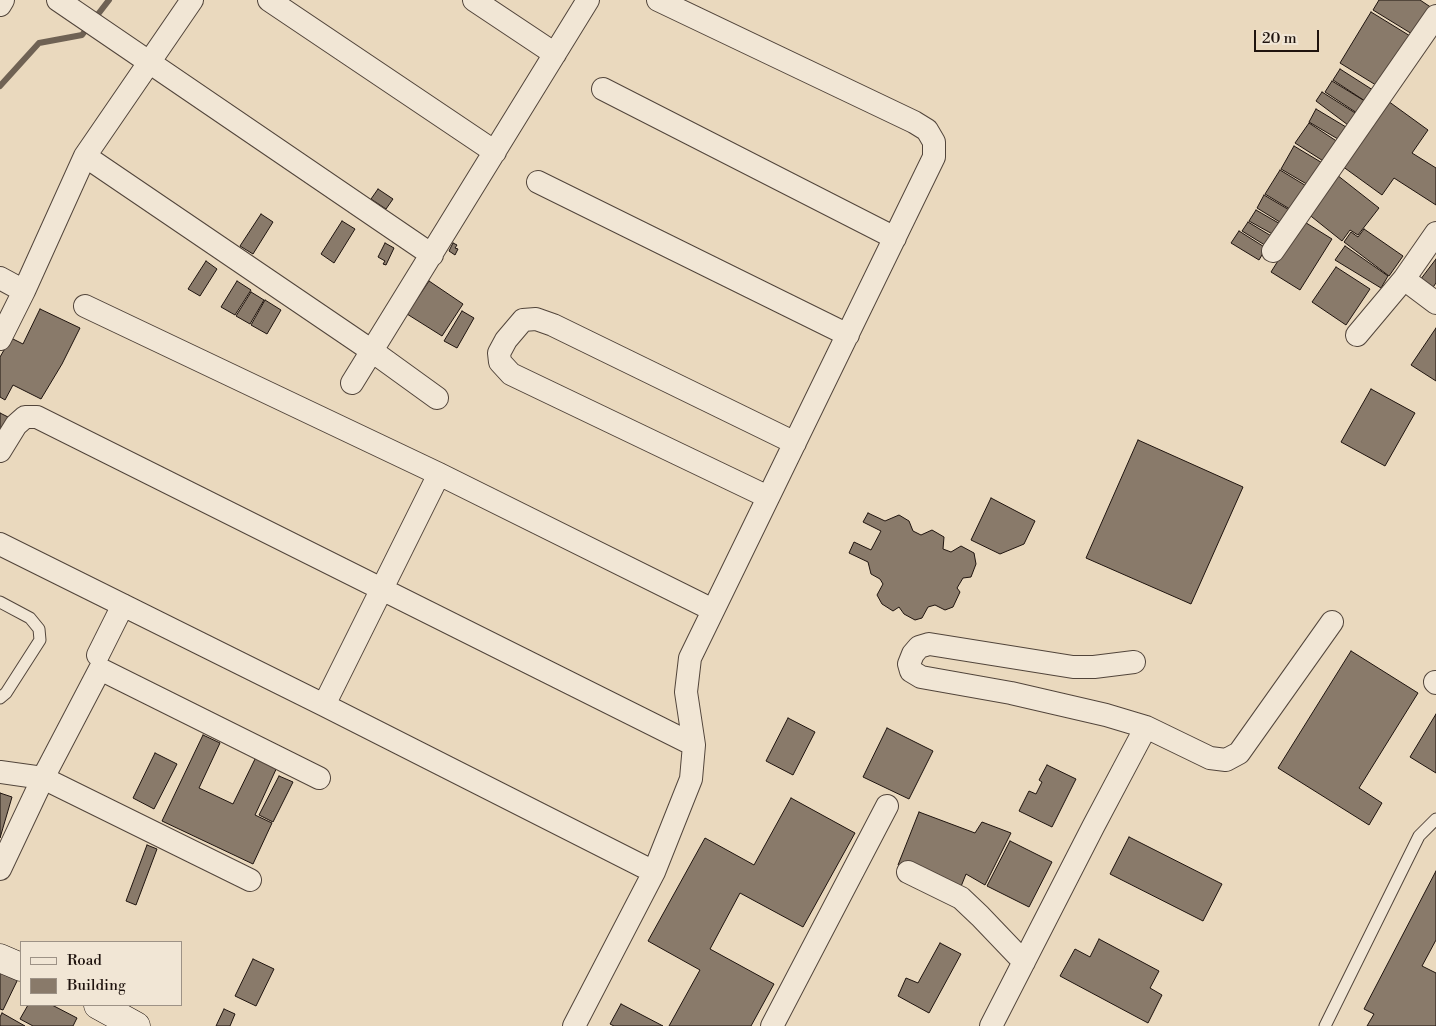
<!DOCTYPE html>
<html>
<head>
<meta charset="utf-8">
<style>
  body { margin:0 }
  #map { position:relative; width:1436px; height:1026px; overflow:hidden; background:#ead9be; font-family:"Libre Bodoni",serif }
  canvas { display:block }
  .legend { position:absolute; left:20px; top:941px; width:162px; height:65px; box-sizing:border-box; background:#f1e6d5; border:1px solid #9d9286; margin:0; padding:6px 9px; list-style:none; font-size:15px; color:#1f140f }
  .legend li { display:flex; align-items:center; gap:10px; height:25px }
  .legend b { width:25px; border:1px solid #9d9286 }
  .scale { position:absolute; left:1254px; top:30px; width:65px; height:22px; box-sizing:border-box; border:2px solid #1f140f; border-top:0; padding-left:6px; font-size:15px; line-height:18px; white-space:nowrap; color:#1f140f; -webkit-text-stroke:4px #f1e6d5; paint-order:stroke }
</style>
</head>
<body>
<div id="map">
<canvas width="1436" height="1026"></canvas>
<ul class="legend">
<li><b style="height:6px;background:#f1e6d5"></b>Road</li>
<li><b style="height:14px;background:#897a6a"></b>Building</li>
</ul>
<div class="scale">20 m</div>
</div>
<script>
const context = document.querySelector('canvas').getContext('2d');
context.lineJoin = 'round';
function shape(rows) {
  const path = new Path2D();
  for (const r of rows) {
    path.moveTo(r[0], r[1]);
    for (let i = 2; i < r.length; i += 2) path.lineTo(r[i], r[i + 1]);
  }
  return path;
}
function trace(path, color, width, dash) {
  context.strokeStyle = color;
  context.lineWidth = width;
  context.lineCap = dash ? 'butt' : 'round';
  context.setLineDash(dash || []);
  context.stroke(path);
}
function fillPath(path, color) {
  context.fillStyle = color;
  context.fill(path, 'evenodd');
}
trace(shape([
  [0,86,39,43,82,35,109,0]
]), '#6f6254', 6);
const building = shape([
  [1379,0,1420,0,1432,8,1417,37,1373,10,1379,0],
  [1371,12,1415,39,1384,90,1340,63,1371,12],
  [1340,69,1376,92,1368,103,1333,80,1340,69],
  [1332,81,1368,103,1360,115,1325,92,1332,81],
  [1322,92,1360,116,1352,128,1316,101,1322,92],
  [1388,101,1428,130,1412,153,1436,168,1436,205,1394,178,1382,195,1342,166,1388,101],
  [1316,109,1351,130,1343,142,1309,122,1316,109],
  [1309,123,1341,144,1328,164,1295,143,1309,123],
  [1294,146,1324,164,1310,186,1281,169,1294,146],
  [1280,170,1308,187,1293,211,1265,194,1280,170],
  [1337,175,1379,208,1358,235,1350,230,1342,241,1307,213,1337,175],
  [378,189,393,199,386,209,371,199,378,189],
  [1264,195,1291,211,1283,224,1257,208,1264,195],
  [1256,210,1282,225,1276,236,1249,221,1256,210],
  [261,214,273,222,253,254,240,246,261,214],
  [342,221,355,229,334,263,321,254,342,221],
  [1303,221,1332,239,1300,290,1271,272,1303,221],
  [1248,222,1273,237,1268,247,1242,231,1248,222],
  [1364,229,1403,256,1389,276,1344,242,1351,232,1358,237,1364,229],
  [1239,231,1266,248,1259,260,1231,243,1239,231],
  [385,243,394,248,386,265,383,264,385,261,378,257,385,243],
  [453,243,457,245,455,248,458,249,455,255,449,251,453,243],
  [1345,246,1388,276,1381,288,1335,260,1345,246],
  [1436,259,1436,283,1429,293,1417,284,1436,259],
  [206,261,217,269,200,296,188,289,206,261],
  [1336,267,1370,289,1346,325,1312,302,1336,267],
  [237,281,251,290,235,315,221,307,237,281],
  [429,281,463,304,442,336,407,314,429,281],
  [251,292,264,300,250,324,236,316,251,292],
  [265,300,281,310,267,334,251,325,265,300],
  [40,309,80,328,62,364,41,399,13,385,5,400,0,397,0,357,11,338,23,344,40,309],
  [462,311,474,318,457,348,444,341,462,311],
  [1436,328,1436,381,1411,365,1436,328],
  [1371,389,1415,413,1385,466,1341,442,1371,389],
  [0,413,10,418,0,434,0,413],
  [1138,440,1243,487,1191,604,1086,558,1138,440],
  [991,498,1035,521,1024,544,1000,554,971,540,991,498],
  [868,513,885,521,899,515,909,521,913,531,921,535,932,530,944,537,943,549,951,552,961,546,974,553,976,564,971,577,963,578,957,588,960,592,953,607,945,610,935,605,928,607,922,618,915,620,904,614,899,607,893,611,882,604,877,595,883,584,880,579,871,574,868,562,849,553,854,542,871,550,881,531,863,522,868,513],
  [1351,651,1418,693,1359,788,1382,803,1369,825,1278,768,1351,651],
  [1436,714,1436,773,1410,757,1436,714],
  [788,718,815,732,793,775,766,761,788,718],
  [887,728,933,751,909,799,863,777,887,728],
  [203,735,220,743,199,788,233,804,257,755,278,765,255,815,272,823,253,864,162,821,203,735],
  [155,753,177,764,154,809,133,798,155,753],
  [1047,765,1076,779,1052,827,1019,811,1029,791,1036,794,1042,782,1039,780,1047,765],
  [279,776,293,782,273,822,259,815,279,776],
  [0,793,12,797,0,838,0,793],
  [791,798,855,833,803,927,740,893,710,949,774,984,751,1026,669,1026,700,970,648,941,705,838,754,865,791,798],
  [919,812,975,833,982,822,1011,833,985,885,966,874,960,889,898,865,919,812],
  [1129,837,1222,884,1203,921,1110,874,1129,837],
  [1010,841,1052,862,1029,907,987,886,1010,841],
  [147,845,157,849,136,905,126,901,147,845],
  [1436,871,1436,940,1422,966,1436,973,1436,1026,1367,1026,1374,1014,1364,1009,1436,871],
  [1099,939,1159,971,1150,988,1162,995,1148,1023,1060,976,1075,949,1090,957,1099,939],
  [940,943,961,954,929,1013,898,996,906,978,918,983,940,943],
  [253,959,274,969,256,1006,235,996,253,959],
  [0,970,18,979,3,1010,0,1009,0,970],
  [621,1004,663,1026,614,1026,610,1024,621,1004],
  [28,1005,52,1005,77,1018,73,1026,33,1026,20,1019,28,1005],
  [224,1009,235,1014,230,1026,216,1026,224,1009],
  [2,1013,25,1026,0,1026,0,1017,2,1013]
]);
fillPath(building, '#897a6a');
trace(building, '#1f140f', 1);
const lane = shape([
  [0,602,30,618,39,629,40,640,6,693,0,698],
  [1325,1026,1419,836,1436,819]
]);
const street = shape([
  [58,0,432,255],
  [269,0,495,152],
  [474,0,555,54],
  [0,5,3,0],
  [603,89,895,238],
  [85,156,372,351,437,398],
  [538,182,848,335],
  [1273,251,1436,16],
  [0,278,24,291,0,339],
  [1404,279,1436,303],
  [24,291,85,156,192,0],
  [85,306,439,474,713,610],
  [1357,335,1404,279,1436,233],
  [352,383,588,0],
  [0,451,16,425,25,417,37,417,694,745],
  [768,497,511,374,500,362,499,353,506,340,523,320,536,319,553,325,795,443],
  [0,544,324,705,654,872],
  [98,655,123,605],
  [1134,662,1094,667,1073,667,929,644,919,647,913,654,909,664,911,671,921,677,1011,693,1106,715,1146,727,1210,758,1226,760,1239,753,1332,622],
  [1435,682,1436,683],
  [324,705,439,474],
  [0,772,43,778,100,669,319,778],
  [0,869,43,778,250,880],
  [908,872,961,898,980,916,1024,962],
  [574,1026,654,872,691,779,694,745,686,692,690,658,934,157,934,142,927,130,914,122,658,0],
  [772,1026,887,806],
  [991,1026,1093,827,1146,727]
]);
const secondary = shape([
  [0,958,21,967],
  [98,1005,136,1026]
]);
trace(lane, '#52453b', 13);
trace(street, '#52453b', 24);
trace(secondary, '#1f140f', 29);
trace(lane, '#f1e6d5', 11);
trace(street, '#f1e6d5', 22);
trace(secondary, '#f1e6d5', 28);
</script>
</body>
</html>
